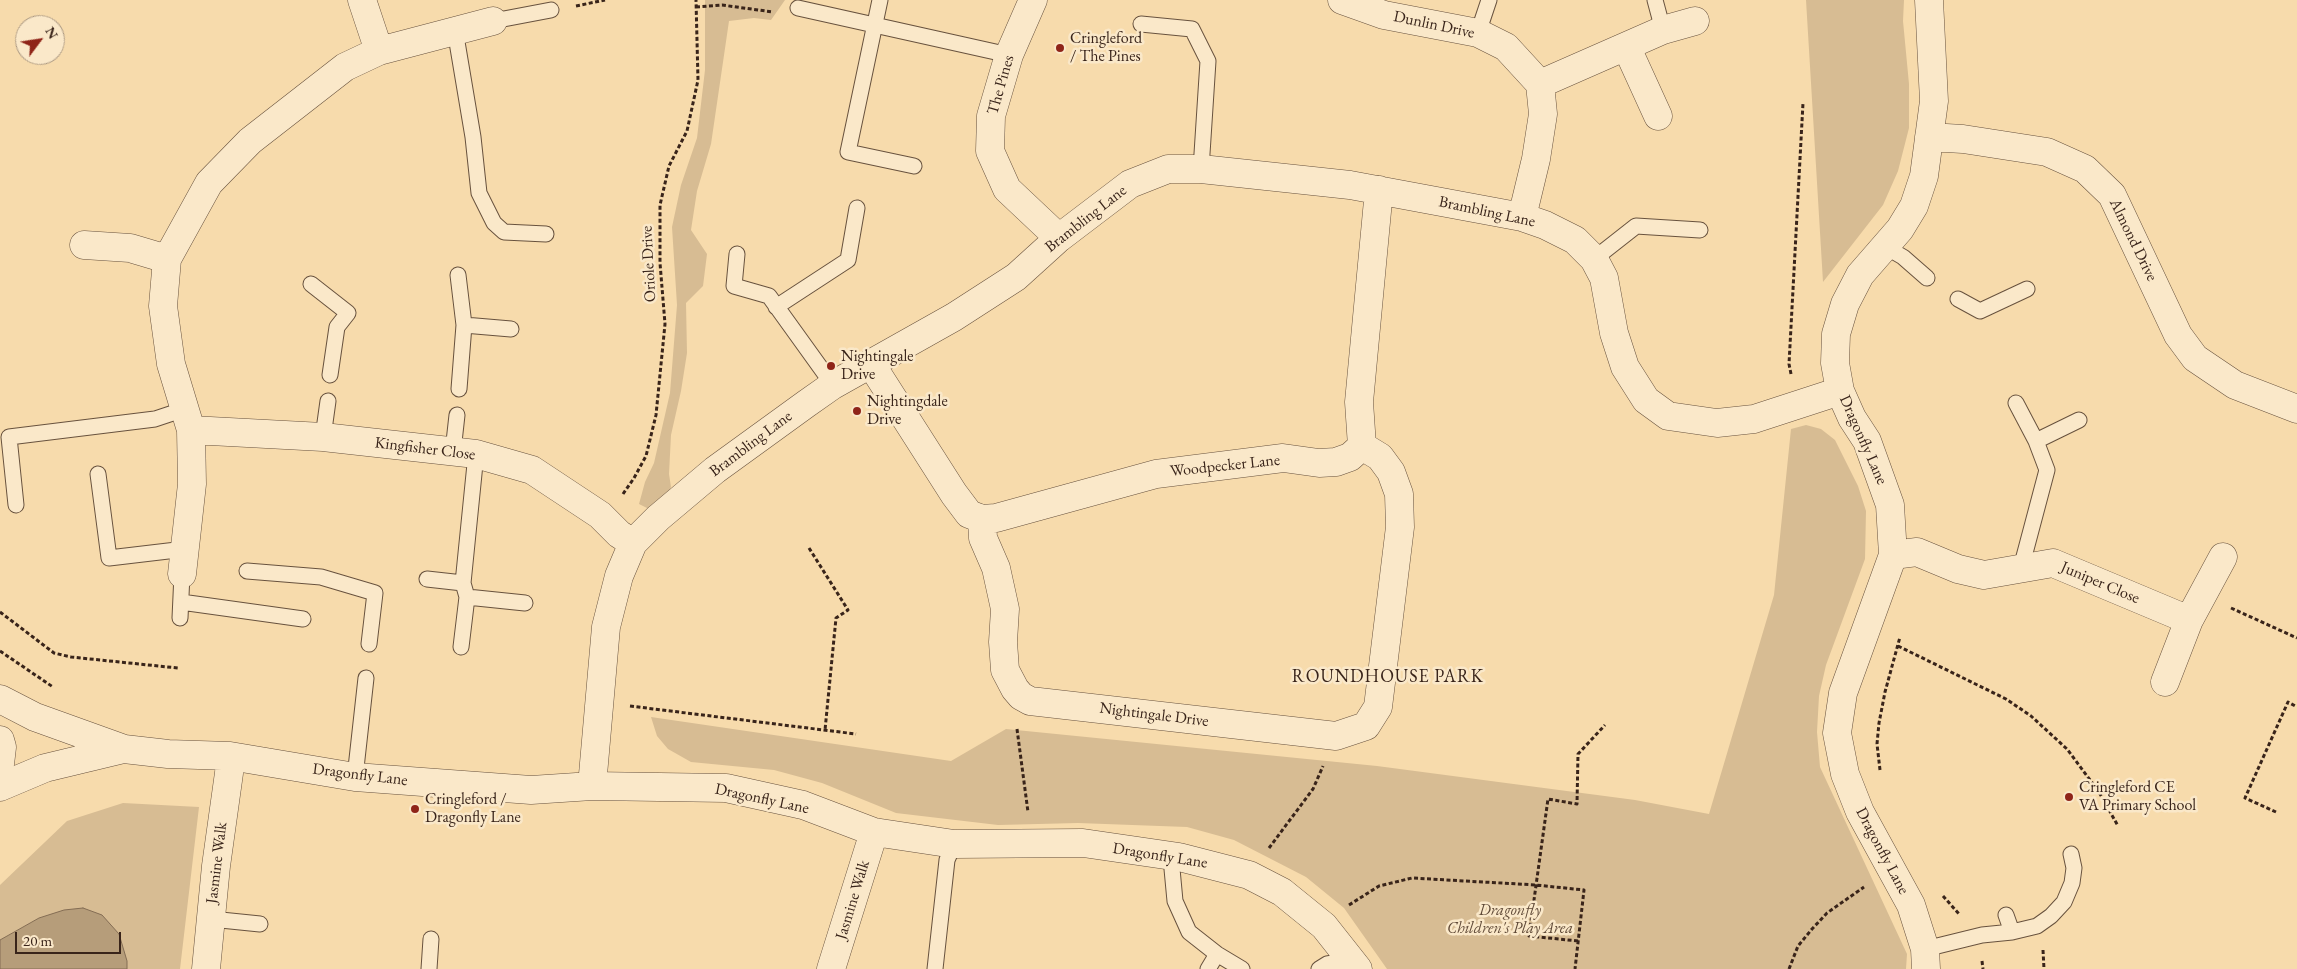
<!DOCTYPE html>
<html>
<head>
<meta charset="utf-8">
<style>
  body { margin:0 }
  #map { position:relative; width:2297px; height:969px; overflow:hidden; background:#f7dbac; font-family:"EB Garamond",serif }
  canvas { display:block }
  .north { position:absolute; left:15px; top:15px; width:50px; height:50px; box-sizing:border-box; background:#fae8c9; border:1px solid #ad9a83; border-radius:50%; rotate:59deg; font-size:14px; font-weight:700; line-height:20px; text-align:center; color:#39241a }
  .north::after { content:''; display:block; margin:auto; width:18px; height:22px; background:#8f2418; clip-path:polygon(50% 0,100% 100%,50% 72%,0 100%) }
  .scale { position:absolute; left:15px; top:932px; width:106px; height:22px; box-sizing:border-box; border:2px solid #39241a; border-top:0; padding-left:6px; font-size:15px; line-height:18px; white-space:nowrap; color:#39241a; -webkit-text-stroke:4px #fae8c9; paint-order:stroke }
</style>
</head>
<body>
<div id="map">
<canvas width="2297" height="969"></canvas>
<div class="north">N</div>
<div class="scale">20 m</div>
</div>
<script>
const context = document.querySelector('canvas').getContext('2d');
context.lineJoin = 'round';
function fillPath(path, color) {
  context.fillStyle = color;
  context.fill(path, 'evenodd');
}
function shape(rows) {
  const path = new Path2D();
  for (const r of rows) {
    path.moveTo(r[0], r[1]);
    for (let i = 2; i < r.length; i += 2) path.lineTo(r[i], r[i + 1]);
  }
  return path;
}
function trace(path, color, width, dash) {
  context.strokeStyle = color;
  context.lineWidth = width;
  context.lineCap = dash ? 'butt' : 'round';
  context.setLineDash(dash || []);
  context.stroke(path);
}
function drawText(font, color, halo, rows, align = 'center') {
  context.font = font + ' "EB Garamond",serif';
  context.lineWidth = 5;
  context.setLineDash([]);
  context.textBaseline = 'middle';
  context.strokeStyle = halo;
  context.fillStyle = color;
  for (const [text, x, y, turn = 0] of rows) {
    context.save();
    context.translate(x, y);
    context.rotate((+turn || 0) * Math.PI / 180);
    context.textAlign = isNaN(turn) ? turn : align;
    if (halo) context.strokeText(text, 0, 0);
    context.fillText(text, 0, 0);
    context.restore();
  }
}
fillPath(shape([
  [705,0,785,0,771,20,754,18,729,21,711,144,697,191,691,230,707,254,703,286,686,303,687,353,681,391,671,435,669,474,671,487,664,502,649,509,639,504,645,482,654,463,670,393,677,305,672,227,681,185,697,138,705,70],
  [1806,0,1904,0,1903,21,1909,84,1909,128,1898,171,1883,205,1823,282],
  [1806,425,1821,429,1835,440,1858,486,1866,511,1865,559,1826,665,1819,696,1817,732,1820,767,1907,954,1906,969,1387,969,1344,908,1306,877,1234,840,1187,827,1078,823,998,825,896,813,822,783,774,770,691,762,668,749,657,736,651,717,951,761,1006,729,1377,766,1635,800,1709,814,1774,595,1791,429],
  [123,803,199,807,180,969,127,969,127,961,39,918,0,940,0,885,67,821]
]), '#d7bc93');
const water = shape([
  [83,908,102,915,119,934,127,961,127,969,0,969,0,940,39,918,64,910,83,908]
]);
fillPath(water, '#b69d7a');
trace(water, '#846d54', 1);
const service = shape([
  [880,0,848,152,914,166],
  [1655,0,1663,30],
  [798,8,1009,55],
  [493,21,551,10],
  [1141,24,1192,29,1208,61,1201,169],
  [455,30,473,137,479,193,494,223,504,232,546,234],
  [1478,33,1489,0],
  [1884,246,1903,257,1927,278],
  [737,254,734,286,769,296,833,385],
  [1594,259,1636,226,1700,230],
  [458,275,464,325],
  [311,284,348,313,337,327,330,375],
  [1958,299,1980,311,2027,289],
  [776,307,848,260,857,208],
  [459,389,464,325,511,329],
  [2016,403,2036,441,2047,470,2021,568],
  [323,437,328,401],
  [2036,441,2079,420],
  [453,451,457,415],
  [98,474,109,558,185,549],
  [16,505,9,437,155,419,185,409],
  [247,571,321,577,375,593,369,644],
  [427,579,463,583,476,454],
  [463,583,467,597,525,603],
  [181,602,303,619],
  [180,618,182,574],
  [461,647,467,597],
  [355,777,366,678],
  [1179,857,1172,869,1175,901,1189,932,1217,954,1242,969],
  [2006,915,2012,932,2037,926,2051,916,2064,902,2072,883,2074,868,2071,854],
  [211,919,260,924],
  [1925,949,1982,935,2012,932],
  [429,969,431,939],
  [935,969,947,860,954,844],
  [1208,969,1217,954],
  [1319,969,1327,964,1352,960]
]);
const minor = shape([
  [362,0,379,51],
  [1033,0,1009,55,991,116,990,151,1007,189,1059,238],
  [1342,0,1384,15,1478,33,1506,47,1540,84,1543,114,1536,159,1522,217],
  [1627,48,1658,116],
  [1540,84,1663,30,1695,21],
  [1929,137,1963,139,2047,152,2085,169,2112,195,2178,335,2195,358,2235,385,2297,409],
  [84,245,130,248,167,259],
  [871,364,954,494,969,514,982,519,983,538,996,568,1005,609,1003,642,1005,670,1015,689,1021,696,1030,701,1336,736,1366,726,1378,707,1400,527,1399,494,1391,472,1380,457,1362,446],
  [191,430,323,437,476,454,532,470,600,515,619,534,633,543],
  [982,519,996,518,1156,474,1283,458,1319,463,1336,462,1350,457,1362,446,1359,402,1379,190],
  [1893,555,1917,552,1958,569,1984,575,2053,563,2189,620,2223,557],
  [182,574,192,484,191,430,171,364,163,306,167,259,209,183,250,141,345,67,379,51,493,21],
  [2165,682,2189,620],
  [0,699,35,717,124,749,168,754,230,756,355,777,531,790,592,786,726,788,803,805,874,832,954,844,1083,843,1179,857,1249,875,1282,892,1324,926,1358,969],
  [592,786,606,627,619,576,633,543,658,518,715,470,806,404,833,385,954,317,1016,277,1059,238,1130,184,1168,169,1201,169,1350,185,1522,217,1545,225,1575,240,1594,259,1604,278,1614,333,1625,367,1646,400,1668,416,1717,423,1754,419,1840,391],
  [0,787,45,768,124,749],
  [206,969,216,866,229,773,230,756],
  [831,969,874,832],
  [1926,969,1925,949,1911,905,1860,812,1845,774,1837,733,1843,693,1893,555,1890,505,1867,441,1852,418,1840,391,1835,363,1836,334,1845,304,1860,275,1900,229,1914,206,1924,176,1934,101,1929,0]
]);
const tertiary = shape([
  [0,740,2,747,0,764]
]);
trace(service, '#68523e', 17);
trace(minor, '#68523e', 29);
trace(tertiary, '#68523e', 29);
trace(shape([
  [576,6,605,0],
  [696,7,722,5,773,12],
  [1791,374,1789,364,1803,103],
  [623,494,634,478,646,456,656,415,665,324,660,263,660,205,669,166,687,131,698,80,696,0],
  [809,548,848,610,836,618,825,730],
  [2231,608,2297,638],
  [0,612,54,653,71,657,178,668],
  [1898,646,2006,699,2031,716,2067,749,2099,792,2118,826],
  [0,651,53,687],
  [630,706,856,734],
  [1017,729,1028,812],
  [1880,770,1877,744,1879,723,1885,692,1900,637],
  [2276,812,2245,798,2288,702,2297,707],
  [1269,848,1313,789,1323,766],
  [1943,896,1959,914],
  [1349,905,1379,886,1412,878,1536,885,1584,890,1575,969],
  [1578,941,1529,936,1548,799,1577,804,1578,754,1605,725],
  [2043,950,2044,969],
  [1982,961,1983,969],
  [1789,969,1798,946,1812,929,1827,913,1864,887]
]), '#39241a', 3, [4, 2.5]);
trace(service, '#fae8c9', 15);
trace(minor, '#fae8c9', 28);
trace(tertiary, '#fae8c9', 28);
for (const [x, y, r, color] of [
  [1060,48,5,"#8f2418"],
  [831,366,5,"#8f2418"],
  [857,411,5,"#8f2418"],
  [2069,797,5,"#8f2418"],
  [415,809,5,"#8f2418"]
]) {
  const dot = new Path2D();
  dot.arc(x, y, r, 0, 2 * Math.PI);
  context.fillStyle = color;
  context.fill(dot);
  trace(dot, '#fae8c9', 2);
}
drawText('16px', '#39241a', '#fae8c9', [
  ["Dunlin Drive",1434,25,12],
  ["The Pines",1001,85,-74],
  ["Brambling Lane",1487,212,12],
  ["Brambling Lane",1086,219,-38],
  ["Almond Drive",2133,240,64],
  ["Oriole Drive",649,264,-93],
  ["Dragonfly Lane",1863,440,66],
  ["Brambling Lane",751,444,-37],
  ["Kingfisher Close",425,449,7],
  ["Woodpecker Lane",1225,466,-6],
  ["Juniper Close",2100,583,23],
  ["Nightingale Drive",1154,715,7],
  ["Dragonfly Lane",360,775,7],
  ["Dragonfly Lane",762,799,12],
  ["Dragonfly Lane",1882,851,62],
  ["Dragonfly Lane",1160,856,9],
  ["Jasmine Walk",217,863,-83],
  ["Jasmine Walk",853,900,-73]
]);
drawText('16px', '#39241a', '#fae8c9', [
  ["Cringleford",1070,39],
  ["/ The Pines",1070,57],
  ["Nightingale",841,357],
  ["Drive",841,375],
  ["Nightingdale",867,402],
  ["Drive",867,420],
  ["Cringleford CE",2079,788],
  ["VA Primary School",2079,806],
  ["Cringleford /",425,800],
  ["Dragonfly Lane",425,818]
], 'left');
drawText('italic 16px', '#604a38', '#fae8c9', [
  ["Dragonfly",1510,911],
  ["Children's Play Area",1510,929]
]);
context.letterSpacing = '1px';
drawText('18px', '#39241a', '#fae8c9', [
  ["ROUNDHOUSE PARK",1388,677]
]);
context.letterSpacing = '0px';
</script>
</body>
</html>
